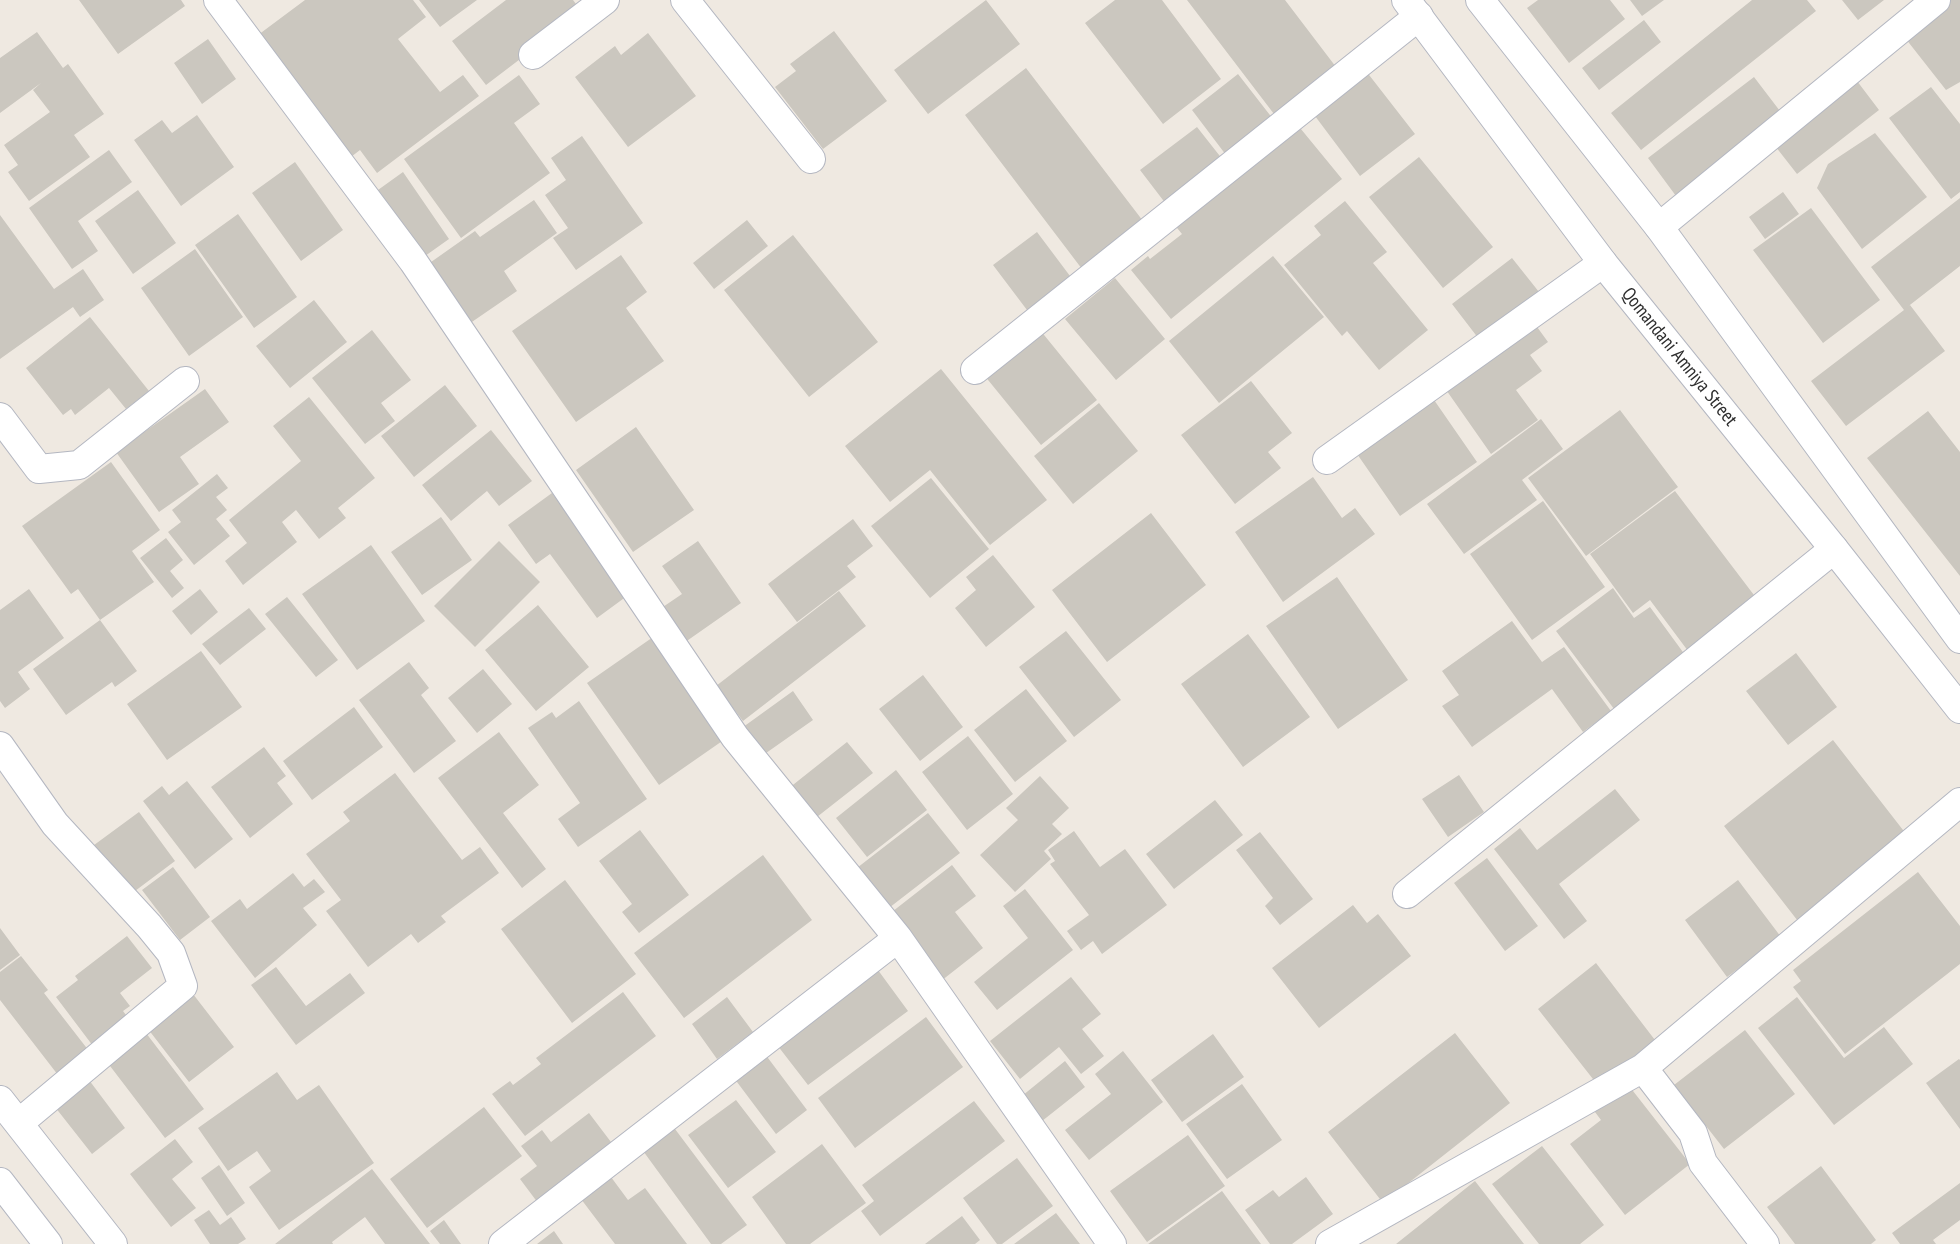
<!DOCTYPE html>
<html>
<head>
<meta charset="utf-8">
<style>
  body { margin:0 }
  canvas { display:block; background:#efe9e1 }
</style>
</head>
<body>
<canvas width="1960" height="1244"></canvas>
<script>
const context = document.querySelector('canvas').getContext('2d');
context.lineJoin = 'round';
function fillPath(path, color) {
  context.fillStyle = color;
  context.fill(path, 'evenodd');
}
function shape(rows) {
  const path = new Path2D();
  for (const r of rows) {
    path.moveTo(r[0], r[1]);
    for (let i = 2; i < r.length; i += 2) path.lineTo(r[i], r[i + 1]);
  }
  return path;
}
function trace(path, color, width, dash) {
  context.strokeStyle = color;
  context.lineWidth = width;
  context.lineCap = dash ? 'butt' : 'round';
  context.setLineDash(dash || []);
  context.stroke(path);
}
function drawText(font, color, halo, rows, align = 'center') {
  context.font = font + ' "PT Sans Narrow",sans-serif';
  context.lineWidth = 4.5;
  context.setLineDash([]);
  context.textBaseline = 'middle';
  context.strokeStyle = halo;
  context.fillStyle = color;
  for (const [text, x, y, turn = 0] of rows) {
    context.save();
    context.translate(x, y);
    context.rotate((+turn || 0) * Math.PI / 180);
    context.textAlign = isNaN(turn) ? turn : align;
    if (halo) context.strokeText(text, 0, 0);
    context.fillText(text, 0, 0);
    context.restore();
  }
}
fillPath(shape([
  [79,0,181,0,185,6,118,54],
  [305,0,413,0,426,17,398,39,440,92,463,75,479,96,377,173,360,150,347,160,254,38],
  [419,0,477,0,440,27],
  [506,0,573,0,582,12,486,85,452,41],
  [986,0,1020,44,928,114,894,70],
  [1115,0,1162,0,1221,79,1163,124,1085,23],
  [1187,0,1285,0,1336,67,1274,114],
  [1538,0,1610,0,1625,19,1569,63,1527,8],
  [1630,0,1664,0,1642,16],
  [1752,0,1807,0,1816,11,1641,150,1611,113],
  [1842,0,1884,0,1858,20],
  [1947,0,1960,0,1960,82,1946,90,1902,34],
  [1644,20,1661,42,1599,90,1582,68],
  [834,31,887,101,823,149,775,87,796,71,790,64],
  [37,32,63,68,68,64,104,114,74,135,90,157,29,201,8,172,18,165,4,145,50,112,33,90,41,83,0,113,0,58],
  [648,33,696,96,628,147,575,77,615,46,621,55],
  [208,39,236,79,202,104,174,63],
  [1026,68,1143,221,1082,269,965,115],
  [1366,71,1415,134,1360,176,1312,112],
  [1238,74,1273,119,1226,155,1192,110],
  [519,75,540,104,514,123,550,173,461,238,404,159],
  [1754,77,1783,115,1676,196,1648,158],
  [1854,77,1879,110,1797,174,1772,142],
  [1931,87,1960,124,1960,192,1951,199,1889,118],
  [197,115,234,167,181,206,134,140,162,120,172,133],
  [1296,123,1342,179,1171,319,1131,270,1148,256,1150,259,1182,234,1173,223],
  [1197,127,1223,160,1166,204,1140,170],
  [1875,133,1927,197,1862,249,1817,188,1828,164],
  [582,136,643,223,576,270,553,238,568,228,545,195,566,180,551,158],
  [109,150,132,182,78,221,98,251,72,269,29,208],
  [1419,157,1493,247,1443,288,1369,197],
  [295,162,343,230,301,261,252,193],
  [403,172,449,239,418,261,371,195],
  [138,190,176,243,133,274,95,221],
  [1783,192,1799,214,1765,239,1749,217],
  [1960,198,1960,266,1906,308,1910,305,1945,351,1846,426,1811,381,1904,310,1871,267],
  [534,200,557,233,504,271,517,291,466,326,424,267,475,231,480,237],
  [1345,201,1387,252,1373,263,1428,330,1379,370,1347,331,1342,336,1284,265,1321,235,1314,226],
  [1811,208,1880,300,1823,343,1753,250],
  [238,214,297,297,254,328,195,245],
  [0,215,54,289,83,269,104,300,80,317,73,307,0,359],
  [747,220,768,246,714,289,693,263],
  [1037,232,1070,276,1027,310,993,265],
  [793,235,878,342,809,397,724,290],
  [195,249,243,317,189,356,141,288],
  [621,255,647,292,626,308,664,361,576,422,512,331],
  [1273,256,1324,317,1219,403,1169,341],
  [1512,258,1543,297,1482,343,1452,304],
  [1115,278,1165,339,1116,380,1065,319],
  [314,300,347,342,290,388,256,346],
  [90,317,149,391,126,409,109,388,75,415,71,409,63,415,26,368],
  [1532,320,1548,342,1530,355,1542,371,1516,390,1538,420,1491,454,1442,384],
  [372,330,411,380,381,403,395,421,365,444,312,378],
  [1040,330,1097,400,1041,445,984,375],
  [941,369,1047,500,990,545,930,470,890,502,845,446],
  [1251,381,1292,433,1268,452,1281,468,1235,504,1181,435],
  [445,385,477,426,414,477,381,436],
  [205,389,229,422,180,457,199,484,159,512,116,452],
  [309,397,375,478,338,508,346,518,319,539,296,510,282,522,297,542,243,585,225,561,247,543,229,520,301,461,273,426],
  [1432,397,1477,462,1400,516,1355,451],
  [1099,403,1138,451,1073,504,1034,456],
  [1620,410,1678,487,1586,556,1528,478],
  [1928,411,1960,452,1960,576,1867,458],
  [1541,419,1563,449,1522,480,1537,500,1464,554,1427,504],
  [636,427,694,510,633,552,576,470],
  [491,430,532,481,499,506,487,491,451,521,422,485],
  [111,462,160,530,132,551,154,582,100,620,78,589,71,594,22,526],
  [217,474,228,488,216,497,227,510,216,519,230,536,194,565,168,532,181,522,172,510],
  [1313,477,1342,518,1355,508,1375,534,1283,602,1235,532],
  [931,478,989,549,930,598,871,526],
  [1675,491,1760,603,1691,655,1650,600,1633,613,1590,554],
  [552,493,627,596,597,618,550,554,536,564,508,525],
  [1543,501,1605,587,1532,640,1470,554],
  [1151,513,1206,585,1107,662,1052,590],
  [441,517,472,560,422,595,391,552],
  [853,519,873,546,847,566,856,577,797,622,768,584],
  [166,538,183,560,170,571,184,588,172,598,140,558],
  [499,541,540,582,475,647,434,606],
  [698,541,741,603,681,645,657,611,682,594,662,566],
  [371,545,425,621,357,670,302,594],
  [993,555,1035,607,986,647,955,608,976,590,966,577],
  [1337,577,1408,680,1338,729,1266,626],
  [1613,588,1634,618,1650,607,1688,659,1617,713,1556,631],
  [29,589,64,638,18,672,30,689,5,708,0,701,0,610],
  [200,589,218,612,191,635,172,611],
  [839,591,866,626,743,721,716,686],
  [287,597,338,660,316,677,265,614],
  [538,605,589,667,536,711,485,650],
  [249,608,266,629,220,665,202,644],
  [100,620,137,671,115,687,112,682,66,715,33,669],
  [1512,621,1542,662,1564,647,1611,711,1583,732,1552,689,1472,747,1442,706,1459,695,1442,671],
  [1066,631,1121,700,1074,737,1019,667],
  [1248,634,1310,717,1243,767,1181,684],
  [656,635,728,737,659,785,587,683],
  [201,651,242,707,167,760,127,704],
  [1796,653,1837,707,1788,745,1746,691],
  [409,662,429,688,421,695,456,741,414,773,359,700],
  [483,669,512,704,477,733,448,698],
  [923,675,963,727,920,761,879,709],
  [1026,689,1067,741,1015,782,974,730],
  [793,691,813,720,759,758,739,730],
  [579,701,647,799,578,847,558,819,580,803,528,728,552,712,556,718],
  [354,707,383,747,312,800,283,761],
  [499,732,539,785,503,813,546,869,522,888,438,778],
  [968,736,1013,794,967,830,922,772],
  [1833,740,1910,839,1801,925,1724,826],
  [847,742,873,773,808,824,784,792],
  [264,747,286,776,277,783,293,804,250,838,211,787],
  [896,770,927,810,867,857,836,818],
  [395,773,462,860,480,847,499,873,441,916,446,922,418,943,411,934,368,967,326,911,341,900,306,854,350,821,343,812],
  [1459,775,1484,812,1448,837,1422,799],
  [1040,776,1069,808,1052,824,1062,834,1044,851,1051,859,1015,892,980,855,1018,820,1006,808],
  [187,781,233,839,195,869,143,801,162,786,169,795],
  [1615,789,1640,820,1559,884,1587,921,1564,939,1494,849,1520,828,1537,850],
  [1215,800,1243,835,1174,889,1146,854],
  [139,812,175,861,127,897,90,848],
  [928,813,960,853,885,911,853,871],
  [640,830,689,895,639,933,622,912,632,904,599,861],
  [1074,831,1100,867,1125,849,1167,905,1102,954,1093,941,1081,950,1067,931,1089,915,1050,864,1055,861,1048,850],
  [1260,832,1313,899,1280,925,1265,906,1273,898,1236,850],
  [763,855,812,920,684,1018,634,953],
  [1487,858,1538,926,1505,951,1454,883],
  [952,865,976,896,955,912,983,948,941,981,888,915],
  [173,867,210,917,180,940,142,890],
  [1918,872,1960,926,1960,964,1845,1054,1793,987,1801,981,1793,970],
  [293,873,304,887,314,879,325,892,303,908,317,925,255,978,211,921,240,899,247,909],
  [565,880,636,974,572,1023,501,929],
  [1738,880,1781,937,1727,977,1685,920],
  [1025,889,1073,950,997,1010,974,982,1028,938,1003,906],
  [1353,905,1367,923,1378,914,1411,956,1319,1028,1272,968],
  [0,928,20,955,0,970],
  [127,936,152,968,120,993,130,1006,123,1011,129,1019,93,1046,56,997,78,980,75,976],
  [21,956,48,990,44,993,89,1051,58,1075,0,1000,0,972],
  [1596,963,1658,1044,1600,1088,1538,1009],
  [875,966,908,1011,808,1085,774,1041],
  [276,967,306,1006,350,973,365,993,296,1045,251,985],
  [1071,977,1101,1014,1082,1029,1104,1056,1081,1074,1059,1047,1020,1079,990,1041],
  [623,992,656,1036,525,1136,492,1094,510,1081,513,1085,541,1064,536,1058],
  [193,994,234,1047,189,1082,148,1029],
  [727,997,753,1032,717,1059,692,1024],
  [1797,997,1844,1058,1884,1027,1913,1064,1834,1125,1758,1028],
  [926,1017,963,1067,855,1148,818,1098],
  [1745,1030,1795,1094,1724,1149,1674,1085],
  [146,1033,204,1109,165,1138,107,1062],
  [1455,1033,1510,1103,1383,1203,1328,1132],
  [1213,1034,1244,1077,1182,1122,1151,1080],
  [762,1050,807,1110,776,1134,731,1074],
  [1123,1051,1163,1102,1089,1160,1065,1130,1111,1094,1095,1074],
  [1959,1059,1960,1060,1960,1129,1926,1083],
  [1065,1061,1085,1087,1037,1125,1017,1100],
  [277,1072,297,1100,319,1085,374,1163,279,1230,249,1187,271,1171,257,1151,228,1171,198,1128],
  [89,1080,125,1128,92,1154,55,1107],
  [1626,1082,1690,1164,1625,1215,1570,1144,1601,1120,1592,1108],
  [1242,1084,1282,1140,1227,1179,1186,1124],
  [736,1100,776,1152,728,1188,688,1135],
  [974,1101,1005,1141,880,1236,861,1211,874,1201,862,1185],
  [484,1107,522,1156,427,1228,390,1179],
  [589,1113,614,1146,538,1203,520,1179,537,1166,521,1146,542,1130,551,1142],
  [669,1121,747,1225,721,1244,711,1244,638,1144],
  [1188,1135,1225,1186,1147,1242,1110,1191],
  [175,1139,193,1162,172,1179,196,1208,171,1227,130,1174],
  [822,1144,866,1203,810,1244,786,1244,752,1197],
  [1542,1146,1604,1225,1580,1244,1539,1244,1492,1184],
  [1017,1158,1053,1206,1002,1244,997,1244,963,1198],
  [219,1165,245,1203,227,1216,201,1178],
  [1821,1166,1876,1240,1871,1244,1795,1244,1767,1207],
  [372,1169,430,1244,385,1244,365,1217,332,1242,333,1244,275,1244],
  [611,1177,628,1200,645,1188,687,1244,615,1244,581,1199],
  [1306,1177,1333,1214,1292,1244,1270,1244,1245,1210,1273,1190,1279,1197],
  [1475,1181,1524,1244,1396,1244],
  [1960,1183,1960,1220,1933,1240,1936,1244,1900,1244,1892,1233],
  [1222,1191,1261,1244,1148,1244],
  [209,1210,220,1225,231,1217,246,1239,238,1244,210,1244,194,1220],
  [1056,1213,1080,1244,1014,1244],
  [962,1216,980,1240,975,1244,925,1244],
  [444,1220,461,1244,440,1244,430,1231],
  [554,1231,563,1244,537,1244]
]), '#cbc7bf');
const street = shape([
  [218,0,413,261,735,737,898,938,1112,1244],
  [685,0,811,159],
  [533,55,605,0],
  [1659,227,1936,0],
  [975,370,1419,16],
  [0,417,39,469,79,465,185,381],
  [1327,460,1603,263],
  [0,746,55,824,149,926,171,953,183,986,19,1123],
  [1407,894,1834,549],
  [1643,1068,1693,1133,1703,1163,1765,1244],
  [503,1244,898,938],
  [1330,1244,1643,1068,1960,802]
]);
const secondary = shape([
  [1406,0,1603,263,1834,549,1960,709],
  [1480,0,1659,227,1960,639],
  [0,1100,113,1244],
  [0,1182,48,1244]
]);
trace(street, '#b4b7c1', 30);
trace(secondary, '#b4b7c1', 30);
trace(street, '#fff', 28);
trace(secondary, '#fff', 28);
drawText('19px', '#2e2e2e', '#fff', [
  ["Qomandani Amniya Street",1679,357,51]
]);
</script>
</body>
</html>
